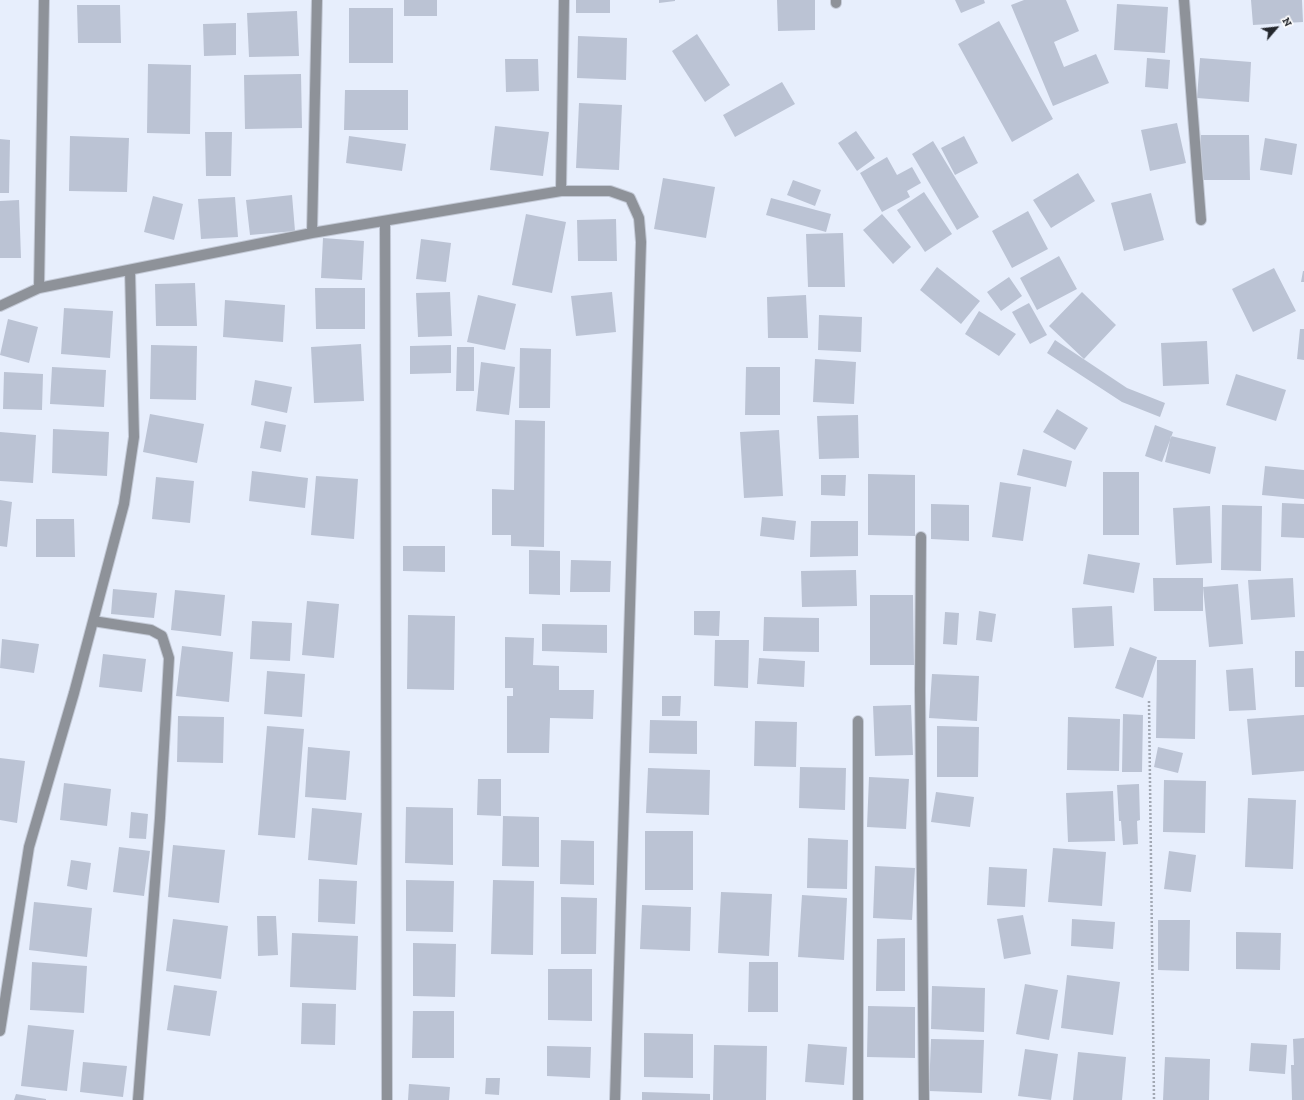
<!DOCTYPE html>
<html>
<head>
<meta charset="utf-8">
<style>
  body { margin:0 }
  #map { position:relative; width:1304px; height:1100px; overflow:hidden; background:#e7eefc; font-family:"Zilla Slab",serif }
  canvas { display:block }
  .north { position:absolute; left:1256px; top:8px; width:40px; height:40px; -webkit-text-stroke:3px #fff; paint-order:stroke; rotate:62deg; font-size:11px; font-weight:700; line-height:16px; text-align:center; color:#24272d }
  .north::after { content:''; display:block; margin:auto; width:14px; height:18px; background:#24272d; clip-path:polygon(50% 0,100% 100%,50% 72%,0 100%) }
</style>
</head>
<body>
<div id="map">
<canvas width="1304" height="1100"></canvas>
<div class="north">N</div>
</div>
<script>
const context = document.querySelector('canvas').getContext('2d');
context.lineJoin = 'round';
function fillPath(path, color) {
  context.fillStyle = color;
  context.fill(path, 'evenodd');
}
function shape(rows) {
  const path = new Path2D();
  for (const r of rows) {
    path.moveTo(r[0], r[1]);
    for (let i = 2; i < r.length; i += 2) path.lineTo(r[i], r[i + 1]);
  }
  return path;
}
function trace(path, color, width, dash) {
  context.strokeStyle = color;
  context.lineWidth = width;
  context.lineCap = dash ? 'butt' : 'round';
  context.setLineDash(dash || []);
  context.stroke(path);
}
fillPath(shape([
  [404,0,437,0,437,16,404,16],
  [576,0,610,0,610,13,576,13],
  [659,0,675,0,675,1,659,3],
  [777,0,815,0,815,30,778,31],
  [955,0,984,0,985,3,961,13],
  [1024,0,1066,0,1079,31,1054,42,1064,67,1096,54,1109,83,1053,106,1011,5],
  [1251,0,1302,0,1303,22,1253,25],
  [1117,4,1168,7,1165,53,1114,50],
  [77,5,120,5,121,43,78,43],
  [349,8,393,8,393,63,349,63],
  [297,11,299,56,249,57,247,13],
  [999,21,1053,119,1012,142,958,44],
  [236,23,236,55,204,56,203,24],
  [697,34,730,85,705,102,672,51],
  [578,36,627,38,626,80,577,78],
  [1147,58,1170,60,1168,89,1145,87],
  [1200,58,1251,62,1249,102,1197,98],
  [505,59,538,59,539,91,506,92],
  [148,64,191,65,190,134,147,133],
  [301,74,302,128,245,129,244,75],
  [782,82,795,104,735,137,723,115],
  [345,90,408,90,408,130,344,130],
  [579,103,622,105,619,170,576,168],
  [1177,123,1186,163,1150,171,1141,130],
  [495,126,549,132,543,176,490,170],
  [856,131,875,158,857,171,838,143],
  [205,132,232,132,231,176,206,176],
  [1201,135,1249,135,1250,180,1201,180],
  [70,136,129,138,127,192,69,191],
  [349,136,406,144,402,171,346,163],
  [964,136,978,163,955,175,941,148],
  [1265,138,1297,144,1292,175,1260,170],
  [0,139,10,140,9,193,0,193],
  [933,141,979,217,957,230,912,154],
  [887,157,897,175,912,167,921,183,907,191,910,197,882,212,860,173],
  [1078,173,1095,201,1051,228,1033,200],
  [663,178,715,187,706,238,654,229],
  [793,180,821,190,815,206,787,195],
  [924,192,952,234,925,252,897,210],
  [1151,193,1164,240,1124,251,1111,203],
  [292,195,295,231,250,235,246,200],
  [153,196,183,204,174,240,144,232],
  [235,197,238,237,201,239,198,199],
  [771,198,831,214,826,232,766,215],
  [19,200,21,258,0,258,0,201],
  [1028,211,1048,249,1012,268,992,231],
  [526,214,566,222,552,293,512,285],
  [882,214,911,247,893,264,863,230],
  [616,219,617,261,578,261,577,220],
  [843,233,845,287,808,287,806,234],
  [323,238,364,241,362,280,321,278],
  [421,239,451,243,446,282,416,279],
  [1059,256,1077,289,1037,310,1020,278],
  [937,267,980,301,961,324,920,290],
  [1274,268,1296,311,1253,332,1232,289],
  [1303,271,1304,271,1304,282,1301,282],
  [1009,277,1022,296,1001,311,987,292],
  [195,283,197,326,156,326,155,284],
  [315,288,365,288,365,329,316,329],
  [450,292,452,336,418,337,416,293],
  [612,292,616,332,576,336,571,296],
  [1082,292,1116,325,1084,359,1049,326],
  [478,295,516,304,505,350,467,342],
  [806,295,808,338,768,338,767,297],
  [225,300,285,305,283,342,223,337],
  [1029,303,1047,335,1030,344,1012,312],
  [64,308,113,311,110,358,61,354],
  [979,311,1016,334,999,356,965,334],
  [819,315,862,317,861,352,818,350],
  [8,319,38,327,29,363,0,355],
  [1300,329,1304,329,1304,360,1297,359],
  [1055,340,1127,388,1165,403,1160,417,1122,402,1047,353],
  [1207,341,1209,384,1163,386,1161,343],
  [361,344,364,401,314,403,311,347],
  [151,345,197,346,196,400,150,399],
  [451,345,451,373,410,374,410,346],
  [457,347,474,347,474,391,456,391],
  [520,348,551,349,550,408,519,408],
  [815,359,856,362,854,404,813,402],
  [481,362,515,367,509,415,476,411],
  [52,367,106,370,104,407,50,404],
  [746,367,780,367,780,415,745,415],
  [4,372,43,374,42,410,3,409],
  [1236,374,1286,390,1276,421,1226,405],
  [255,380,292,387,287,413,251,405],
  [1057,409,1088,428,1075,450,1043,432],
  [150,414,204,424,197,463,143,452],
  [858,415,859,458,819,459,817,416],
  [515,420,545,421,544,547,511,546,511,535,492,535,492,489,514,490],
  [265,421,286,425,281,452,260,448],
  [1155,425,1173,432,1162,462,1145,456],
  [53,429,109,432,107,476,52,473],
  [779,430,783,496,744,498,740,432],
  [0,432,36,435,33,483,0,481],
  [1171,436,1216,447,1210,474,1165,462],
  [1023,449,1072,461,1066,487,1017,475],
  [1265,466,1304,470,1304,499,1262,495],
  [252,471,308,478,305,508,249,501],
  [1103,472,1139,472,1139,535,1103,535],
  [868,474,915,475,915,536,868,535],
  [821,475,846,475,845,496,821,495],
  [316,476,358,479,354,539,311,535],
  [156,477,194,481,190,523,152,519],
  [1000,482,1031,487,1023,541,992,537],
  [0,500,12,502,7,547,0,546],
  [1282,503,1304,504,1304,538,1281,537],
  [931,504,969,505,969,541,931,539],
  [1222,505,1262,506,1261,571,1221,570],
  [1210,506,1212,563,1176,565,1173,508],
  [762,517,796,521,794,540,760,536],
  [36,519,74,519,75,557,36,557],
  [811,521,858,521,858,556,810,557],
  [403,546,445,546,445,572,403,571],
  [529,550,560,551,560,595,529,594],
  [1088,554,1140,563,1134,593,1083,584],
  [571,560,611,561,610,592,570,592],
  [856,570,857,606,802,607,801,571],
  [1153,578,1203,578,1203,611,1154,611],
  [1293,578,1295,617,1251,620,1248,580],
  [1238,584,1243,644,1209,647,1203,587],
  [113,589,157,593,154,618,111,614],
  [175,590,225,595,221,636,171,630],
  [870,595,913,595,914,665,870,665],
  [307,601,339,604,334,658,302,655],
  [1112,606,1114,646,1074,648,1072,608],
  [694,611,720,611,719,636,694,635],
  [979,611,996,614,992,642,976,640],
  [945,612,959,613,957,645,943,644],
  [408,615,455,616,454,690,407,689],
  [764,617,819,618,819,652,763,651],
  [252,621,292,623,290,661,250,659],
  [542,624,607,625,607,653,542,651],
  [505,637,534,638,533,665,559,666,559,690,594,690,593,719,550,718,549,753,507,753,507,696,513,696,513,688,505,688],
  [2,639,39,644,34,673,0,668],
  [715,640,749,640,748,688,714,686],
  [182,646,233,652,229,702,176,696],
  [1130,647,1157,657,1143,698,1115,688],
  [1295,651,1304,651,1304,687,1295,687],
  [103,654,146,659,142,692,99,687],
  [759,658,805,661,804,687,757,684],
  [1157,660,1196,660,1195,739,1156,738],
  [1253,668,1256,710,1229,711,1226,670],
  [267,671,305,674,302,717,264,714],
  [932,674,979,676,977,721,929,718],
  [662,696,681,696,680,716,662,716],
  [911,705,913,755,875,756,873,706],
  [1123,714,1143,715,1142,772,1122,772],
  [1304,715,1304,771,1252,775,1247,719],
  [178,716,224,717,223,763,177,762],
  [1068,717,1120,719,1119,771,1067,770],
  [650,720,697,721,697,754,649,753],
  [755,721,797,722,796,767,754,766],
  [267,726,304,729,295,838,258,835],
  [937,726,979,727,978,777,937,777],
  [308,747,350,751,346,800,305,797],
  [1158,747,1183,753,1178,773,1154,767],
  [0,758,25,761,17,823,0,820],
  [800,767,846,768,845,810,799,808],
  [648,768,710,770,709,815,646,813],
  [869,777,909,779,906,829,867,827],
  [478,779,501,779,501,816,477,815],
  [1164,780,1206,781,1205,833,1163,832],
  [64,783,111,789,107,826,60,820],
  [1139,784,1140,820,1137,821,1138,844,1123,845,1121,821,1119,821,1117,785],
  [1113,791,1115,841,1068,842,1066,793],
  [936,792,974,797,970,827,931,822],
  [1248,798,1296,800,1293,869,1245,867],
  [406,807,453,808,453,865,405,863],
  [312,808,362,813,357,865,308,860],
  [131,812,148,814,146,839,129,838],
  [503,816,539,817,539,867,502,866],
  [645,831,693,831,693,890,645,890],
  [808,838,848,840,847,889,807,888],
  [561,840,594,841,594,885,560,884],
  [173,845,225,850,219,903,168,897],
  [119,847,150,851,144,896,113,892],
  [1053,848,1106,852,1102,906,1048,902],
  [1169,851,1196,855,1191,892,1164,889],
  [71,860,91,863,87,890,67,886],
  [875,866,915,868,912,920,873,918],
  [989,867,1027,869,1025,907,987,905],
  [319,879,357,881,355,924,318,922],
  [406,880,454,881,453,932,406,931],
  [493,880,534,881,533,955,491,954],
  [721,892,772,894,769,956,718,953],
  [802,895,847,898,844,960,798,957],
  [561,897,597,898,596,954,561,954],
  [34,902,92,908,87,957,29,950],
  [642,905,691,907,690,951,640,949],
  [1023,915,1031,954,1004,959,997,919],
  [257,916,276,916,278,955,258,956],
  [173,919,228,926,221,979,166,971],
  [1072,919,1115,922,1113,949,1071,946],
  [1158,920,1190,920,1189,971,1158,970],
  [1236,932,1281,933,1280,970,1236,969],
  [292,933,358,936,356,990,290,987],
  [905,938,905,991,876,991,877,939],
  [413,943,456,944,455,997,413,996],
  [32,962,87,966,84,1013,30,1010],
  [749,962,778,962,778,1012,748,1012],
  [548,969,592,969,592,1021,548,1020],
  [1067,975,1120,982,1113,1035,1061,1028],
  [1025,984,1058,990,1049,1040,1016,1034],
  [174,985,217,991,210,1036,167,1030],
  [932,986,985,988,984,1032,931,1029],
  [302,1003,336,1004,335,1045,301,1044],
  [868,1006,915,1007,915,1058,867,1057],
  [413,1011,454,1011,454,1058,412,1058],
  [28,1025,74,1030,67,1091,21,1086],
  [644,1033,693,1034,693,1078,644,1077],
  [1304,1038,1304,1100,1292,1100,1291,1065,1294,1065,1293,1039],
  [931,1039,984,1040,982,1093,929,1091],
  [1251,1043,1287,1045,1285,1074,1249,1071],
  [808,1044,847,1047,844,1085,805,1082],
  [714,1045,767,1046,766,1100,713,1100],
  [547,1046,591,1047,590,1078,547,1076],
  [1025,1049,1058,1054,1051,1100,1018,1096],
  [1078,1052,1126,1057,1122,1100,1073,1100],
  [1165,1057,1210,1059,1209,1100,1163,1100],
  [83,1062,127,1066,123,1097,80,1092],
  [486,1078,500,1078,499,1095,485,1094],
  [409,1084,450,1087,449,1100,408,1100],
  [642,1092,710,1094,710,1100,642,1100],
  [16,1094,46,1099,46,1100,14,1100]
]), '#bbc3d4');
const minor = shape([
  [44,0,39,288,312,233,561,191,610,191,630,198,639,218,641,242,615,1100],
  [836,0,836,3],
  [1184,0,1201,220],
  [561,191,564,0],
  [385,222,387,1100],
  [312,233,317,0],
  [0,306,39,288],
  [921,537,920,690,924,1100],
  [93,621,151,630,162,636,169,658,160,818,138,1100],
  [0,1031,29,847,74,693,124,504,134,437,130,270],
  [858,1100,858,721]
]);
trace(minor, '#c4cad7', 12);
trace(shape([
  [1149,701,1154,1100]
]), '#a2a8b3', 2.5, [2, 2]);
trace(minor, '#8e9299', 10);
</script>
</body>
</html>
